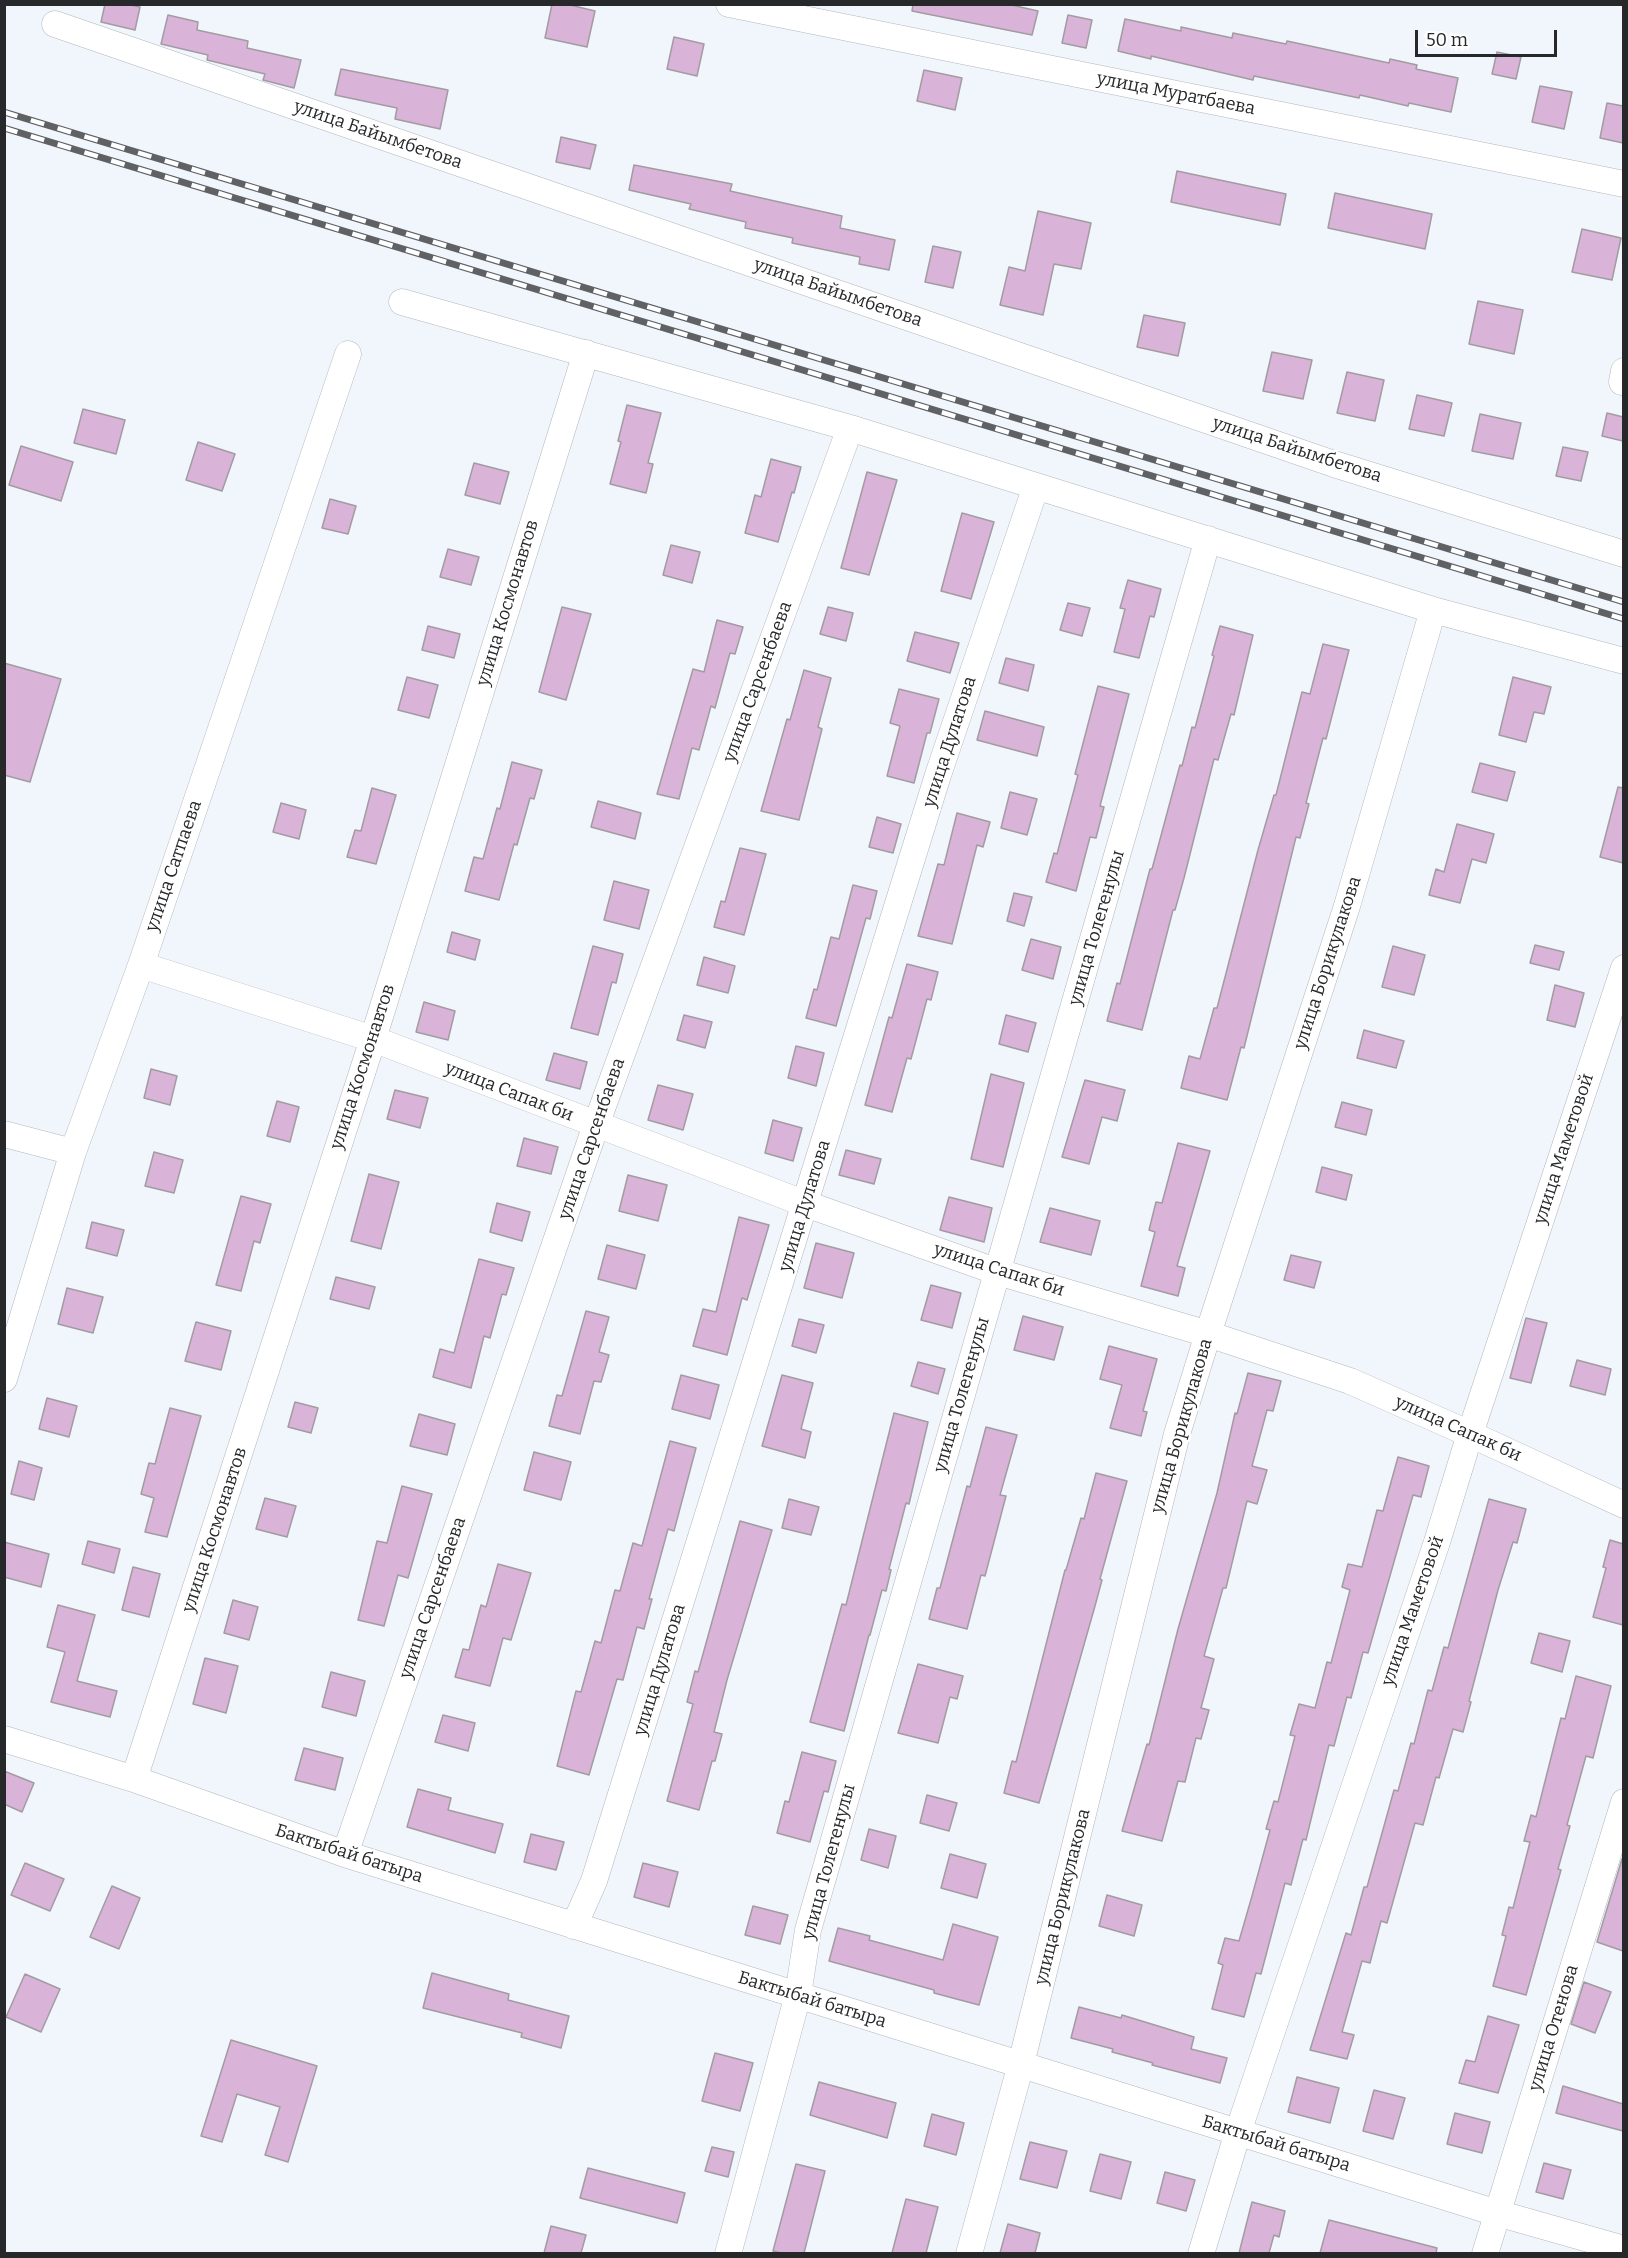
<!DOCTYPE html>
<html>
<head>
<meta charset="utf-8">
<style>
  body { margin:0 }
  #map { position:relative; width:1628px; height:2258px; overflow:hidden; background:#f1f5fc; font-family:Bitter,serif }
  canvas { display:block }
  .frame { position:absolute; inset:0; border:6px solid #26282a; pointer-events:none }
  .scale { position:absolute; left:1415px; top:30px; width:142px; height:27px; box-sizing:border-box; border:3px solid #26282a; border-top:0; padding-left:8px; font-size:18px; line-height:21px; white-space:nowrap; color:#26282a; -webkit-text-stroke:4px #fff; paint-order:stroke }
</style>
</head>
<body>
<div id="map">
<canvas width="1628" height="2258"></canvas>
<div class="frame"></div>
<div class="scale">50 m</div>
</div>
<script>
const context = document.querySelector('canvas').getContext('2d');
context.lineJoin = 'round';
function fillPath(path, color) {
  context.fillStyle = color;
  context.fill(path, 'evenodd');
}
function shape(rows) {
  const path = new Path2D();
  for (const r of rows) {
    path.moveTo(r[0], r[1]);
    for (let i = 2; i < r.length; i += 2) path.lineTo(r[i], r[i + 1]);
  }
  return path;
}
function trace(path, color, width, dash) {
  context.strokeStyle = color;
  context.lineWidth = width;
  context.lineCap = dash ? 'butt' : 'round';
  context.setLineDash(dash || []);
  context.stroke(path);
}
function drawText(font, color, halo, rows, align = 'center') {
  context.font = font + ' Bitter,serif';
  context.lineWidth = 5;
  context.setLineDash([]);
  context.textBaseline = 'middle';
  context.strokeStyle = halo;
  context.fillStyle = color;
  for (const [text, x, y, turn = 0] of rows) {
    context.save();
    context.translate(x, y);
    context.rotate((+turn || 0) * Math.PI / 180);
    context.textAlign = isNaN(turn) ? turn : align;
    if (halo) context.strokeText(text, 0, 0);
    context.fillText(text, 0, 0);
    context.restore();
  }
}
const building = shape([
  [105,4,126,4,140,7,135,30,101,22,105,4],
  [552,4,566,4,595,11,587,47,545,38,552,4],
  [913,4,1007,4,1038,11,1032,35,912,11,913,4],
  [168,15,198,22,197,30,248,41,247,48,301,60,294,88,263,80,265,74,207,60,208,55,161,44,168,15],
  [1068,15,1092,20,1086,48,1062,43,1068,15],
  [1125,19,1181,31,1181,27,1232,38,1233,33,1286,44,1287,41,1389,63,1390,59,1417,65,1416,69,1458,78,1451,112,1409,103,1408,106,1360,95,1359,98,1254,76,1253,80,1151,56,1151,59,1118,51,1125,19],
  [674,37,704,44,697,76,667,69,674,37],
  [1497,52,1521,57,1516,79,1492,74,1497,52],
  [341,69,448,90,440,129,395,119,397,108,335,95,341,69],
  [924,70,962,78,955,110,917,101,924,70],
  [1540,86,1572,92,1564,129,1532,122,1540,86],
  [1607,103,1623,106,1623,143,1600,138,1607,103],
  [561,137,596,145,590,169,556,162,561,137],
  [634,165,732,184,730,191,842,216,840,228,895,240,889,270,859,264,860,257,792,243,793,238,745,228,746,222,689,209,691,204,629,190,634,165],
  [1177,171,1286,194,1280,225,1171,202,1177,171],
  [1335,193,1432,214,1425,249,1328,228,1335,193],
  [1038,211,1091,223,1081,269,1054,264,1043,315,1000,305,1009,267,1025,271,1038,211],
  [1582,229,1621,238,1612,280,1572,272,1582,229],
  [933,246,961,252,953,288,925,282,933,246],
  [1478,301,1523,310,1514,354,1469,344,1478,301],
  [1144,315,1185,323,1178,356,1137,347,1144,315],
  [1272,352,1312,360,1303,399,1263,391,1272,352],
  [1347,372,1384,380,1375,421,1337,413,1347,372],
  [1417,395,1452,403,1444,436,1409,429,1417,395],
  [627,405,661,413,648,463,653,464,646,493,610,484,621,442,618,441,627,405],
  [83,409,125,420,116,454,74,443,83,409],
  [1607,413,1623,417,1623,441,1602,436,1607,413],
  [1480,414,1521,423,1513,459,1472,451,1480,414],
  [198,442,235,454,222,491,186,480,198,442],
  [21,446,73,462,61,501,9,485,21,446],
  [1563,447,1588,452,1581,481,1556,476,1563,447],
  [771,459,801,467,794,493,792,492,778,542,745,533,755,495,761,497,771,459],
  [474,463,509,472,500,504,465,495,474,463],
  [867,472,897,480,869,575,841,568,867,472],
  [330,499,356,506,348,534,322,528,330,499],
  [962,513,994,522,971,599,941,591,962,513],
  [671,545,700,552,692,583,663,575,671,545],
  [448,549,479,557,471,585,440,577,448,549],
  [1128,580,1161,589,1154,617,1150,616,1139,658,1114,652,1125,609,1120,608,1128,580],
  [1068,603,1090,608,1082,636,1060,630,1068,603],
  [562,607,591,614,566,700,539,692,562,607],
  [828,607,853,613,846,641,820,634,828,607],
  [717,620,743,627,735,654,730,653,715,708,711,706,699,750,692,748,679,799,657,794,693,669,704,672,717,620],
  [428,626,460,634,454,658,422,650,428,626],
  [1220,626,1253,635,1234,715,1231,714,1218,760,1214,759,1184,878,1175,910,1173,910,1142,1030,1107,1021,1117,983,1120,984,1150,869,1152,869,1180,765,1182,766,1192,727,1195,728,1214,656,1212,655,1220,626],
  [915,632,959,643,950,673,907,661,915,632],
  [1323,644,1349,650,1326,739,1323,738,1306,803,1309,804,1300,838,1296,837,1244,1048,1241,1047,1227,1100,1181,1088,1189,1056,1200,1059,1214,1008,1217,1008,1258,850,1274,795,1276,795,1302,692,1310,694,1323,644],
  [1006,658,1034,665,1028,691,999,683,1006,658],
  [4,663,61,679,30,782,4,775,4,663],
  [804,670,831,678,818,727,822,729,799,820,761,811,787,719,790,720,804,670],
  [407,677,438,685,429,718,398,710,407,677],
  [1513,677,1551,687,1544,714,1534,712,1526,742,1499,735,1513,677],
  [1098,686,1129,694,1100,806,1104,807,1096,838,1090,837,1076,891,1046,882,1054,853,1057,854,1078,775,1075,774,1098,686],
  [899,689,939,699,930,733,927,733,914,783,887,776,900,726,890,723,899,689],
  [985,711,1044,727,1037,756,977,740,985,711],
  [512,762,542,770,534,799,530,798,517,845,514,844,499,900,465,891,474,857,483,859,497,808,500,809,512,762],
  [1480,763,1515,772,1507,801,1472,792,1480,763],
  [1618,787,1623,788,1623,863,1600,857,1618,787],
  [372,788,396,795,376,864,347,857,355,830,361,831,372,788],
  [1010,792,1037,799,1027,835,1001,828,1010,792],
  [598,801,641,813,635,839,591,827,598,801],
  [281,803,306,810,299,839,273,832,281,803],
  [957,813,990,822,983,847,977,845,952,944,918,936,938,864,944,865,957,813],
  [877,817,901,824,893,853,869,847,877,817],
  [1457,824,1494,834,1486,863,1472,859,1460,903,1429,895,1436,869,1444,872,1457,824],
  [740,848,766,854,744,935,714,927,721,901,725,902,740,848],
  [614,881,649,890,639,929,604,920,614,881],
  [853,885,877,891,870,919,866,918,836,1026,806,1018,814,989,817,990,831,937,839,939,853,885],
  [1014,893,1032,897,1024,926,1007,921,1014,893],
  [452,932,480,940,475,960,447,952,452,932],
  [1031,939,1061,947,1053,979,1022,970,1031,939],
  [1535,945,1564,952,1559,970,1530,963,1535,945],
  [593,946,623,954,616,983,612,982,598,1035,571,1028,593,946],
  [1393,946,1425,955,1414,995,1382,987,1393,946],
  [704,957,735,966,728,993,697,985,704,957],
  [907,964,938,972,931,1000,927,999,911,1059,907,1058,892,1112,865,1105,889,1017,892,1018,907,964],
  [1555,985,1584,993,1575,1027,1547,1020,1555,985],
  [424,1002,455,1011,448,1040,416,1032,424,1002],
  [684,1015,712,1022,705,1048,677,1040,684,1015],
  [1006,1015,1036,1023,1028,1052,999,1044,1006,1015],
  [1364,1030,1404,1041,1396,1068,1357,1058,1364,1030],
  [796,1046,824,1053,816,1086,788,1078,796,1046],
  [554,1053,587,1062,580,1089,546,1080,554,1053],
  [151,1069,177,1076,170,1105,144,1098,151,1069],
  [991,1074,1024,1083,1003,1167,971,1159,991,1074],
  [1085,1080,1125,1090,1117,1121,1102,1117,1089,1164,1062,1157,1085,1080],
  [658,1085,693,1094,683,1130,648,1120,658,1085],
  [395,1090,428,1098,420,1128,387,1119,395,1090],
  [277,1101,299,1107,290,1142,267,1136,277,1101],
  [1342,1102,1372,1110,1366,1135,1335,1127,1342,1102],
  [773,1120,802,1128,793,1161,765,1153,773,1120],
  [524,1138,558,1147,551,1174,517,1166,524,1138],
  [1178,1143,1210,1151,1177,1266,1185,1268,1178,1296,1141,1286,1155,1232,1149,1230,1156,1202,1162,1203,1178,1143],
  [846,1150,881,1159,874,1184,839,1175,846,1150],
  [154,1152,183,1160,174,1193,145,1186,154,1152],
  [1322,1167,1352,1175,1346,1200,1316,1192,1322,1167],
  [369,1174,399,1182,381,1249,351,1241,369,1174],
  [628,1175,667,1185,658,1221,619,1211,628,1175],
  [241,1196,271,1204,260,1243,254,1241,241,1291,216,1285,241,1196],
  [949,1197,992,1208,984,1242,940,1230,949,1197],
  [497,1203,530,1212,522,1241,490,1232,497,1203],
  [1050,1208,1100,1221,1091,1255,1040,1242,1050,1208],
  [739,1217,769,1225,747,1300,742,1298,727,1355,693,1346,703,1309,716,1312,739,1217],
  [92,1222,124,1230,117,1256,86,1248,92,1222],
  [816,1243,854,1253,842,1298,804,1288,816,1243],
  [607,1245,645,1255,636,1289,598,1279,607,1245],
  [1291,1255,1321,1262,1314,1288,1284,1280,1291,1255],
  [479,1259,514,1268,506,1295,502,1294,490,1338,484,1336,471,1388,433,1377,440,1349,454,1353,479,1259],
  [336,1277,375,1287,369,1309,330,1299,336,1277],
  [931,1285,961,1293,952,1328,921,1320,931,1285],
  [67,1288,103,1297,93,1333,58,1324,67,1288],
  [586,1311,609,1317,599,1352,609,1355,601,1382,594,1381,580,1434,549,1426,557,1395,562,1396,586,1311],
  [1023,1316,1063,1327,1054,1360,1014,1350,1023,1316],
  [1526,1318,1547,1323,1531,1383,1510,1378,1526,1318],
  [799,1319,824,1325,816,1353,792,1346,799,1319],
  [196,1322,231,1331,221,1370,185,1361,196,1322],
  [1109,1346,1157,1359,1143,1411,1147,1412,1141,1436,1110,1428,1122,1385,1100,1379,1109,1346],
  [1577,1360,1611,1369,1605,1395,1570,1386,1577,1360],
  [918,1362,945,1369,938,1394,911,1386,918,1362],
  [1248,1373,1281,1381,1273,1411,1267,1410,1252,1466,1267,1470,1257,1504,1247,1501,1226,1588,1223,1588,1204,1656,1214,1659,1201,1708,1209,1710,1201,1739,1196,1738,1185,1782,1178,1781,1162,1841,1122,1831,1147,1744,1149,1745,1178,1629,1217,1493,1235,1413,1237,1414,1248,1373],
  [681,1375,719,1385,710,1419,672,1409,681,1375],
  [782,1375,813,1383,801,1429,811,1432,805,1458,762,1446,782,1375],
  [47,1398,77,1406,69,1437,39,1429,47,1398],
  [295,1402,318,1408,311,1433,288,1427,295,1402],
  [170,1408,201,1416,167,1537,145,1532,154,1498,141,1494,149,1463,155,1464,170,1408],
  [894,1413,928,1422,909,1504,906,1503,889,1569,891,1570,886,1591,882,1590,870,1635,869,1635,844,1731,810,1722,842,1604,846,1605,894,1413],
  [419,1414,455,1424,447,1455,410,1446,419,1414],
  [986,1427,1017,1435,1000,1495,1006,1496,985,1576,981,1575,967,1629,929,1619,937,1588,940,1588,967,1486,970,1487,986,1427],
  [670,1441,696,1448,674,1531,668,1529,649,1599,652,1599,644,1629,637,1627,623,1680,617,1679,589,1775,557,1766,576,1691,581,1692,595,1641,601,1643,615,1590,620,1591,633,1543,642,1546,670,1441],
  [534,1452,571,1462,561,1500,524,1490,534,1452],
  [1398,1457,1429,1466,1421,1497,1413,1495,1368,1653,1363,1652,1351,1698,1347,1697,1334,1746,1329,1745,1306,1840,1303,1839,1291,1885,1285,1883,1261,1974,1256,1973,1244,2017,1212,2009,1223,1965,1218,1963,1225,1938,1239,1941,1252,1896,1270,1830,1266,1829,1274,1801,1278,1802,1295,1736,1290,1735,1299,1704,1315,1708,1327,1662,1331,1663,1350,1590,1342,1587,1348,1564,1362,1567,1377,1510,1383,1511,1398,1457],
  [19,1461,42,1468,34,1500,11,1494,19,1461],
  [1096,1473,1127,1481,1100,1579,1102,1580,1095,1606,1039,1803,1004,1793,1012,1761,1016,1762,1065,1570,1066,1570,1081,1518,1084,1519,1096,1473],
  [402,1486,432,1494,408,1578,398,1575,384,1626,358,1620,377,1541,387,1543,402,1486],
  [265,1498,296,1506,287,1537,256,1529,265,1498],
  [789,1499,819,1507,811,1535,782,1528,789,1499],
  [1489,1499,1526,1509,1517,1543,1513,1542,1498,1590,1469,1701,1471,1702,1463,1732,1453,1729,1439,1778,1436,1777,1423,1825,1415,1823,1387,1923,1381,1921,1370,1963,1362,1961,1342,2032,1354,2035,1347,2059,1310,2050,1346,1933,1351,1935,1364,1887,1367,1887,1394,1790,1398,1791,1411,1743,1414,1744,1428,1690,1432,1691,1444,1647,1448,1648,1489,1499],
  [740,1521,772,1530,727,1680,714,1732,722,1734,715,1761,712,1761,699,1810,667,1801,693,1704,687,1702,695,1671,698,1672,740,1521],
  [1610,1540,1623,1544,1623,1625,1593,1617,1606,1568,1603,1567,1610,1540],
  [88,1541,120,1549,114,1573,82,1564,88,1541],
  [4,1542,49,1554,41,1587,4,1577,4,1542],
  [498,1564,531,1573,511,1640,503,1638,490,1686,455,1677,463,1649,469,1650,481,1605,486,1607,498,1564],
  [133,1567,160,1574,149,1617,122,1610,133,1567],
  [233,1600,258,1607,249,1640,224,1633,233,1600],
  [58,1605,95,1615,77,1681,117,1691,110,1717,51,1702,65,1652,47,1647,58,1605],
  [1539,1633,1570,1641,1562,1672,1531,1663,1539,1633],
  [205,1658,238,1666,226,1713,193,1704,205,1658],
  [918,1664,963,1676,957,1699,950,1697,938,1743,898,1733,918,1664],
  [331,1672,365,1681,356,1716,322,1707,331,1672],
  [1576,1676,1611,1686,1593,1758,1586,1756,1567,1825,1570,1826,1558,1869,1561,1870,1526,1995,1493,1986,1506,1936,1502,1935,1509,1907,1513,1908,1530,1842,1524,1841,1531,1815,1536,1817,1561,1718,1565,1719,1576,1676],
  [443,1715,475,1723,468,1751,435,1742,443,1715],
  [304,1748,343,1758,335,1790,295,1780,304,1748],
  [802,1752,836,1761,828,1792,824,1791,810,1842,777,1833,785,1801,789,1802,802,1752],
  [4,1771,34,1783,22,1812,4,1804,4,1771],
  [418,1789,451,1798,448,1810,503,1824,495,1853,407,1827,418,1789],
  [927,1795,957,1803,949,1831,920,1823,927,1795],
  [869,1829,896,1836,888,1868,861,1860,869,1829],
  [531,1834,564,1842,556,1870,524,1862,531,1834],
  [950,1854,986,1864,977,1898,941,1888,950,1854],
  [1622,1859,1623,1859,1623,1951,1597,1942,1622,1859],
  [25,1863,64,1879,50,1911,11,1895,25,1863],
  [643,1863,678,1872,669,1907,634,1897,643,1863],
  [112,1886,140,1898,119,1949,90,1937,112,1886],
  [1107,1895,1142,1905,1134,1936,1099,1926,1107,1895],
  [753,1906,788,1915,780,1944,745,1935,753,1906],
  [953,1924,998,1937,979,2005,934,1993,934,1990,829,1961,838,1928,870,1936,869,1940,943,1960,953,1924],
  [432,1973,509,1994,508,2000,569,2016,561,2048,521,2037,522,2033,423,2008,432,1973],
  [25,1974,60,1989,41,2032,6,2017,25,1974],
  [1584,1982,1611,1992,1595,2033,1571,2024,1584,1982],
  [1079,2007,1121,2018,1122,2015,1194,2037,1191,2049,1227,2058,1220,2083,1152,2065,1153,2063,1112,2052,1113,2049,1071,2038,1079,2007],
  [1488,2016,1519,2025,1498,2093,1459,2083,1466,2060,1475,2062,1488,2016],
  [231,2040,317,2066,288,2162,265,2155,280,2107,237,2094,222,2142,201,2136,231,2040],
  [715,2053,753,2063,740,2111,702,2101,715,2053],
  [1297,2077,1339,2088,1330,2123,1288,2112,1297,2077],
  [819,2082,896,2103,887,2138,810,2115,819,2082],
  [1563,2086,1623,2104,1623,2131,1556,2113,1563,2086],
  [1374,2090,1405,2098,1393,2139,1363,2131,1374,2090],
  [1455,2113,1490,2122,1482,2153,1447,2144,1455,2113],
  [932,2114,964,2123,956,2155,924,2146,932,2114],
  [1030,2142,1067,2151,1057,2188,1020,2179,1030,2142],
  [712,2147,734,2152,728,2177,705,2171,712,2147],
  [1100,2154,1131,2162,1121,2199,1090,2191,1100,2154],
  [1544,2163,1571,2170,1563,2199,1536,2192,1544,2163],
  [796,2164,825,2171,804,2253,781,2253,773,2251,796,2164],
  [588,2168,685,2193,677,2223,580,2198,588,2168],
  [1165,2172,1195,2180,1186,2211,1157,2203,1165,2172],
  [906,2199,938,2207,926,2253,892,2253,906,2199],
  [1252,2202,1285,2211,1279,2237,1274,2235,1269,2253,1239,2253,1252,2202],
  [1329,2220,1437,2248,1436,2253,1320,2253,1329,2220],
  [1008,2224,1040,2233,1035,2253,1000,2253,1008,2224],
  [551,2226,586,2235,581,2253,544,2253,551,2226]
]);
fillPath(building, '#dab3d9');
trace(building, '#a29ca1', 1.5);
const minor = shape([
  [729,4,1624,184],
  [55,24,1334,464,1624,554],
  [402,302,850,428,1433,610,1624,661],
  [1624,371,1622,382,1624,382],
  [141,965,373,1039,806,1204,998,1272,1208,1334,1350,1381,1470,1434,1624,1505],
  [4,1134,73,1152],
  [4,1379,73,1152,141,965,348,354],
  [4,1739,134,1779,345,1854,1497,2213,1624,2249],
  [134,1779,373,1039,586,353],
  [345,1854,596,1125,850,428],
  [574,1926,594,1881,938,775,1036,486],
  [728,2254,798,1995,808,1930,1208,539],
  [969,2254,1021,2064,1177,1434,1208,1334,1347,906,1433,610],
  [1201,2254,1238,2132,1437,1542,1470,1434,1624,968],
  [1485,2254,1624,1802]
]);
trace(minor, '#b3b8be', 27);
trace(minor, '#fff', 26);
const rail = shape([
  [4,112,1624,602],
  [4,128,1624,619]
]);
trace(rail, '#5f6165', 7);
trace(rail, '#fff', 4.5, [14]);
drawText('18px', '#26282a', '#fff', [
  ["улица Муратбаева",1176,94,11],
  ["улица Байымбетова",378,135,19],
  ["улица Байымбетова",838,293,19],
  ["улица Байымбетова",1297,450,18],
  ["улица Космонавтов",508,603,-73],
  ["улица Сарсенбаева",758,682,-70],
  ["улица Дулатова",950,742,-72],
  ["улица Сатпаева",174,866,-71],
  ["улица Толегенулы",1097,928,-74],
  ["улица Борикулакова",1328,963,-72],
  ["улица Космонавтов",363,1067,-72],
  ["улица Сапак би",509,1092,21],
  ["улица Сарсенбаева",592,1139,-71],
  ["улица Маметовой",1564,1149,-72],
  ["улица Дулатова",805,1206,-73],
  ["улица Сапак би",999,1270,18],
  ["улица Толегенулы",962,1395,-74],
  ["улица Борикулакова",1182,1426,-74],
  ["улица Сапак би",1458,1429,24],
  ["улица Космонавтов",215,1530,-72],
  ["улица Сарсенбаева",433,1598,-71],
  ["улица Маметовой",1413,1611,-71],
  ["улица Дулатова",660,1670,-73],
  ["Бактыбай батыра",349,1854,18],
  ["улица Толегенулы",829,1862,-75],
  ["улица Борикулакова",1063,1897,-76],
  ["Бактыбай батыра",812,2000,17],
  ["улица Отенова",1554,2028,-73],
  ["Бактыбай батыра",1276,2144,17]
]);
</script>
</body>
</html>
